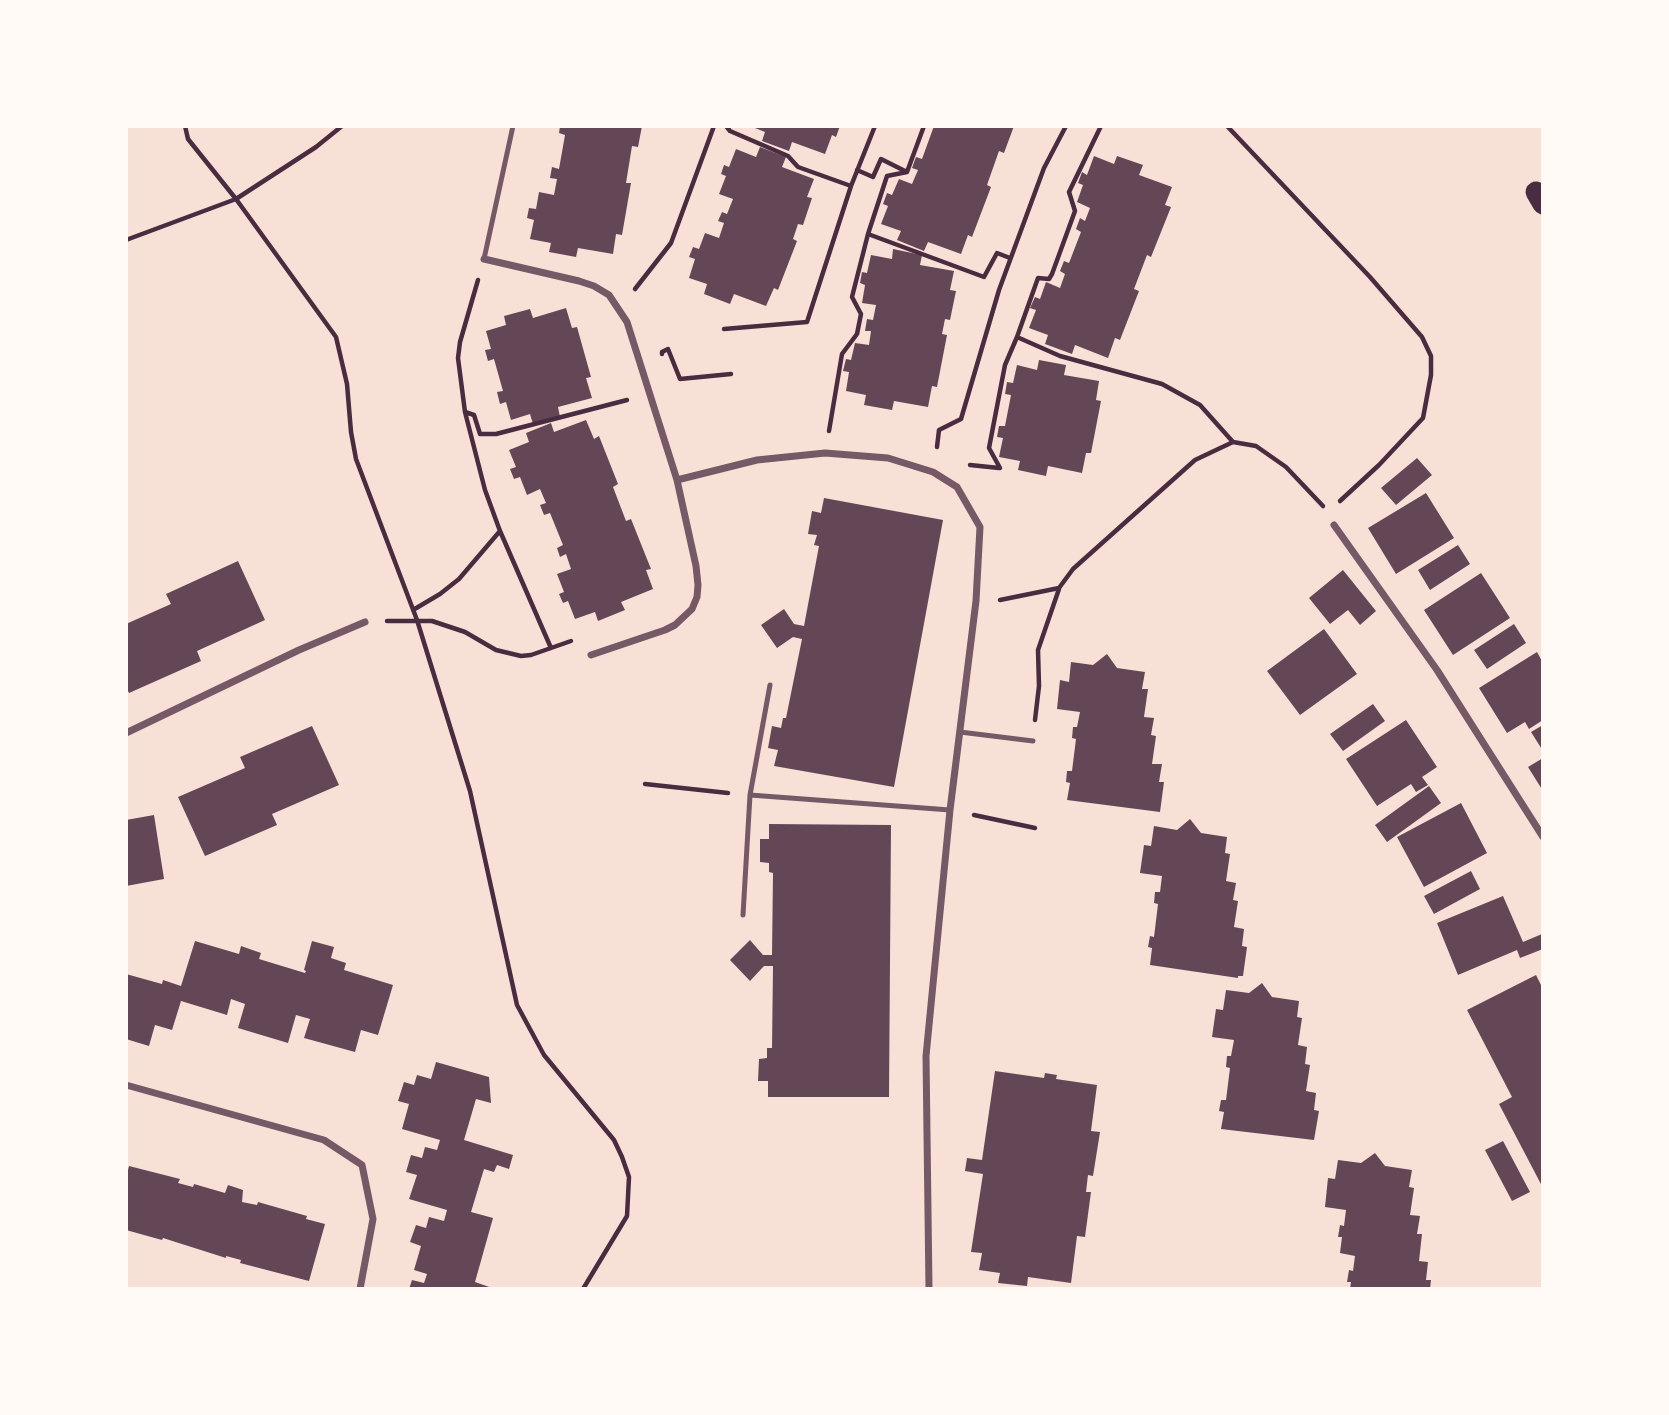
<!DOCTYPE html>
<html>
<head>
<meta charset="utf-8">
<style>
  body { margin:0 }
  #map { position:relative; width:1669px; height:1415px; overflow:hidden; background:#f7e1d7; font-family:"DejaVu Sans",sans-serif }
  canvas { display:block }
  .frame { position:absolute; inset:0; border:128px solid #fffaf5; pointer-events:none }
</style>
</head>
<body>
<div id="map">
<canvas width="1669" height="1415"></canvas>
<div class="frame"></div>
</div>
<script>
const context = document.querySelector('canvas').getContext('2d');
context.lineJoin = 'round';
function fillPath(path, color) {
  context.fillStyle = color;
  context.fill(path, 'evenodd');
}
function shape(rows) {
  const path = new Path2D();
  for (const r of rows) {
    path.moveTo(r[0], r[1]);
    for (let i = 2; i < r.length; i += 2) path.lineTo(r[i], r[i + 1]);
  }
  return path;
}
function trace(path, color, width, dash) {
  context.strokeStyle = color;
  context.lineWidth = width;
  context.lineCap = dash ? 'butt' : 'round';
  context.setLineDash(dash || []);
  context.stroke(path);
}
fillPath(shape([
  [560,126,642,126,638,147,632,146,626,183,631,183,622,235,616,234,613,254,578,248,576,257,549,252,551,243,530,239,534,220,527,218,529,208,536,209,539,192,554,195,557,179,550,178,552,167,559,169,565,135,559,133],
  [750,126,840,126,836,137,832,135,825,154,792,142,789,151,762,141,765,132],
  [934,126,1014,126,1004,153,999,151,987,185,991,187,972,237,968,235,961,254,928,242,924,251,897,240,901,231,881,224,888,206,883,204,887,193,892,195,899,179,912,184,918,170,912,168,916,157,922,159],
  [760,147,786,157,782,167,814,179,807,197,812,198,803,225,798,224,793,239,797,241,778,290,774,288,766,306,734,294,730,304,704,294,707,284,689,278,695,259,689,257,693,247,699,249,705,233,719,238,724,223,718,221,722,212,727,214,733,199,719,194,726,176,721,174,724,165,729,167,736,149,756,157],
  [1094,156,1114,164,1117,156,1143,165,1139,175,1172,187,1165,205,1171,207,1151,257,1147,255,1134,289,1139,291,1120,340,1115,338,1108,358,1075,345,1072,354,1045,344,1048,335,1029,328,1036,310,1030,308,1035,297,1040,299,1046,282,1060,288,1065,274,1060,271,1064,261,1069,263,1081,232,1076,229,1080,218,1085,221,1090,208,1077,202,1083,185,1078,183,1082,172,1087,175],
  [893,249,922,255,920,265,954,271,950,290,956,291,950,320,945,319,942,334,947,335,937,387,932,386,928,407,894,401,892,410,864,405,866,395,846,391,849,372,843,371,846,359,851,360,855,343,869,345,871,331,865,331,867,319,873,320,876,305,862,303,865,285,860,283,862,272,867,273,871,255,892,259],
  [566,308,572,328,577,327,591,377,586,378,592,398,558,407,560,417,533,424,530,414,511,420,506,402,500,404,497,392,503,391,494,359,488,361,485,350,491,349,486,331,506,325,504,316,530,309,533,318],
  [1039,360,1066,365,1064,375,1099,381,1096,400,1101,401,1091,453,1086,453,1082,473,1048,466,1046,476,1018,470,1020,461,999,457,1003,438,997,437,999,426,1005,426,1011,395,1005,394,1007,382,1013,383,1017,365,1037,370],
  [586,420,594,439,599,436,618,484,613,487,626,521,631,519,651,569,646,570,653,589,621,602,625,610,598,621,595,612,575,619,568,601,563,603,559,594,564,592,557,574,571,569,566,554,560,557,557,548,563,545,550,513,544,515,540,505,546,503,540,489,527,495,520,477,514,479,510,469,516,467,509,450,529,442,526,433,551,423,554,432],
  [1417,458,1432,475,1396,505,1381,488],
  [1426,493,1454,538,1396,574,1368,528],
  [824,498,943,520,894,787,774,766,778,750,768,748,772,726,781,728,783,718,786,718,802,639,793,637,777,648,761,625,784,609,794,624,804,626,819,546,814,545,817,535,808,534,812,511,821,513],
  [1458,545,1470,564,1430,590,1418,570],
  [238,561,265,620,197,651,201,661,129,693,126,687,126,624,171,604,166,594],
  [1343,570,1376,611,1360,625,1348,610,1330,624,1309,598],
  [1481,573,1510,618,1453,655,1424,610],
  [1514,624,1526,643,1487,669,1474,650],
  [1324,629,1357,674,1300,715,1267,671],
  [1537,652,1543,663,1543,720,1529,729,1525,722,1507,733,1479,688],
  [1107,654,1117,668,1145,672,1142,689,1148,689,1144,717,1154,718,1151,735,1156,736,1152,764,1162,764,1159,782,1164,782,1160,812,1067,800,1070,783,1066,782,1067,771,1072,771,1076,739,1072,738,1073,727,1077,727,1080,712,1057,709,1060,680,1069,682,1071,662,1093,665],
  [1373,704,1385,721,1343,751,1330,734],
  [1406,720,1437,767,1422,777,1428,785,1416,792,1411,784,1377,806,1346,759],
  [1543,725,1543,751,1531,732],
  [312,726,339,785,272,814,277,825,205,856,178,797,245,768,240,757],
  [1543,758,1543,791,1528,767],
  [1429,786,1441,803,1387,842,1375,825],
  [1461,803,1487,853,1424,887,1397,837],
  [154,815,164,879,126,886,126,820],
  [1190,819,1201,833,1227,837,1225,853,1230,854,1226,881,1236,883,1233,900,1238,901,1234,927,1244,929,1242,946,1247,947,1243,976,1238,976,1238,978,1150,965,1152,948,1148,947,1150,936,1154,937,1158,904,1154,903,1155,892,1160,892,1162,876,1140,873,1144,845,1151,846,1154,826,1177,830],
  [769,824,891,825,889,1097,768,1097,768,1081,758,1081,759,1059,767,1058,767,1048,772,1048,773,966,764,966,750,981,730,960,750,940,763,955,772,955,773,873,769,872,769,863,760,862,760,839,769,839],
  [1471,871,1480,889,1434,914,1424,896],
  [1503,896,1523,942,1542,934,1543,949,1520,958,1517,950,1458,975,1437,923],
  [195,941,239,954,241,946,261,953,259,959,305,973,306,971,304,970,312,941,334,947,331,958,346,963,344,970,393,985,378,1035,361,1030,355,1052,304,1038,310,1019,296,1015,288,1043,238,1028,245,1004,231,999,227,1015,181,1001,172,1030,155,1025,149,1046,126,1039,126,974,162,984,163,980,181,986],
  [1536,975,1543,989,1543,1188,1499,1104,1512,1097,1467,1010],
  [1262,983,1272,997,1299,1001,1297,1017,1302,1018,1298,1045,1307,1047,1305,1064,1310,1065,1306,1091,1316,1093,1314,1110,1319,1111,1314,1140,1221,1129,1224,1112,1219,1111,1221,1100,1226,1100,1230,1068,1226,1067,1227,1056,1231,1056,1234,1040,1212,1037,1216,1009,1223,1010,1226,990,1249,993],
  [436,1062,489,1077,491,1103,476,1099,464,1140,513,1155,509,1169,497,1165,494,1172,484,1169,471,1212,493,1218,475,1282,495,1289,409,1289,412,1280,424,1283,427,1274,414,1270,421,1246,410,1242,416,1225,426,1228,429,1217,444,1221,447,1210,409,1199,417,1175,406,1172,411,1155,422,1158,425,1147,437,1150,440,1140,402,1129,409,1104,398,1101,404,1082,414,1085,417,1075,431,1079],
  [995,1071,1044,1078,1045,1073,1057,1075,1056,1079,1097,1085,1091,1131,1100,1132,1093,1176,1088,1175,1086,1192,1091,1192,1085,1237,1077,1236,1071,1283,1028,1277,1027,1286,998,1283,1000,1273,979,1270,982,1253,971,1252,983,1174,965,1171,967,1158,982,1160],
  [1503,1141,1530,1192,1512,1201,1485,1150],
  [1375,1153,1385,1166,1412,1170,1409,1187,1414,1188,1410,1215,1420,1216,1417,1234,1422,1234,1419,1261,1428,1262,1426,1280,1431,1280,1430,1289,1350,1289,1351,1282,1347,1282,1349,1270,1353,1271,1355,1256,1340,1253,1342,1237,1338,1237,1340,1225,1344,1226,1346,1210,1325,1207,1328,1178,1335,1179,1338,1160,1361,1163],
  [129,1166,180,1179,178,1183,193,1187,194,1184,225,1193,228,1185,243,1190,242,1202,257,1205,258,1202,307,1216,306,1219,325,1224,309,1281,240,1263,241,1260,226,1256,226,1258,163,1238,162,1240,126,1230,126,1170,128,1170]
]), '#644757');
trace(shape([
  [185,126,188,139,236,199,336,337,347,384,351,432,356,459,417,620,470,791,517,1005,544,1055,614,1140,622,1157,629,1177,627,1216,583,1289],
  [726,126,730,131,788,156,798,167,851,186],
  [1227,126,1370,277,1422,337,1431,356,1431,375,1423,418,1379,465,1340,501],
  [857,170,873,177,881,159,907,172],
  [868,234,984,277,997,253,1010,258],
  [126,240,236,199,316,147,342,126],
  [478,280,460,342,458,358,465,412,485,490,500,531,551,648],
  [635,289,671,243,714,126],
  [724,329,807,322,851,186,875,126],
  [1017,337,1060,356,1162,384,1200,405,1233,442],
  [662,354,662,352,668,349,680,379,731,374],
  [465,412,474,415,480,434,496,434,627,400],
  [829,431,842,354,857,334,861,314,852,297,868,234,887,176,907,172,924,126],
  [937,447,939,430,961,419,999,290,1044,168,1066,126],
  [970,465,999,468],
  [1000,468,989,448,1005,365,1017,337,1038,278,1049,279,1052,274,1075,211,1069,192,1101,126],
  [1000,600,1059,588,1073,569,1195,460,1233,442,1256,446,1286,467,1323,506],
  [413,610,440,594,459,579,500,531],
  [387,621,432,621,465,632,496,650,521,656,531,655,571,641],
  [1035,720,1039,686,1038,650,1059,589],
  [645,784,728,793],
  [974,815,1035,828]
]), '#4a2c40', 4.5);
trace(shape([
  [484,259,513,126],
  [960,732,1033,741],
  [750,795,950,810],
  [743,915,750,795,770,685]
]), '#755966', 5);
trace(shape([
  [484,259,579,281,594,286,609,295,627,322,677,480,696,566,698,585,697,597,692,609,675,625,665,630,591,655],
  [677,480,757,460,825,453,888,458,933,472,957,487,980,527,976,601,950,810,926,1056,929,1289],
  [1334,525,1437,670,1543,837],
  [126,733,299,650,365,622],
  [126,1085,324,1140,362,1165,373,1219,360,1289]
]), '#755966', 7);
trace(shape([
  [1536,192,1543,204]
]), '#4a2c40', 21);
</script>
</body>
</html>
